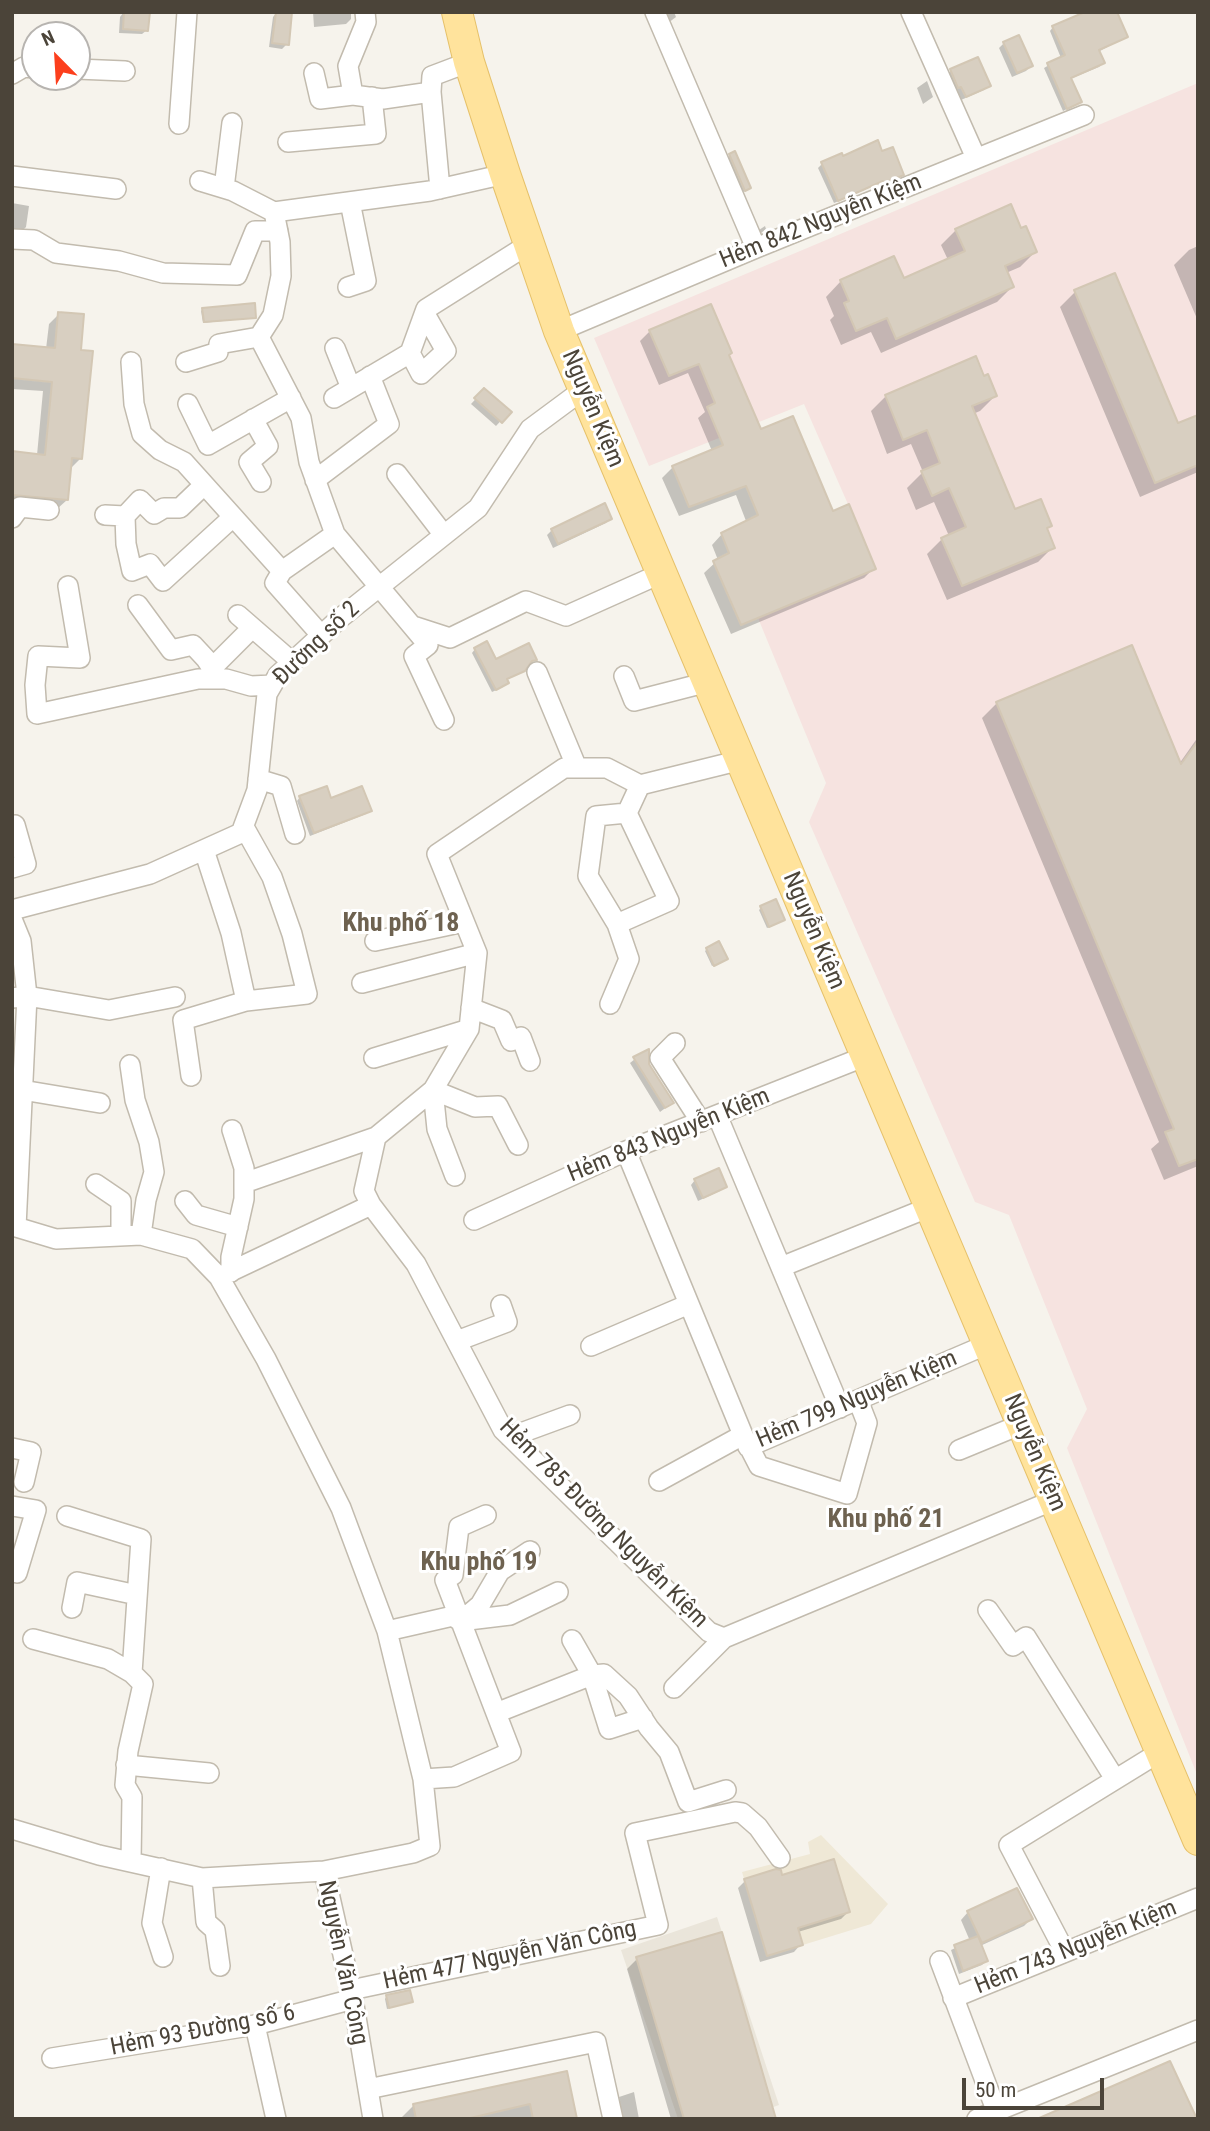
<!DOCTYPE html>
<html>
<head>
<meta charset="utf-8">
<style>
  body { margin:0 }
  #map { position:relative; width:1210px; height:2131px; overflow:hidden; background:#f6f3ec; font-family:"Roboto Condensed",sans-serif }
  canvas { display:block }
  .frame { position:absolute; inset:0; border:14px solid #4b4439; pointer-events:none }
  .north { position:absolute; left:21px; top:21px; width:70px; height:70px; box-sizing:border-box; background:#fff; border:2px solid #b7b4b0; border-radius:50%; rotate:336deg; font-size:19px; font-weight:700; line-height:28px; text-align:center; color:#4b4439 }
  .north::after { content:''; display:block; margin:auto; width:24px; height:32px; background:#fc3f1d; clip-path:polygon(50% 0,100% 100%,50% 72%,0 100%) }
  .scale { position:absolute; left:962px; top:2078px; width:142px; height:32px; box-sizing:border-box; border:4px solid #4b4439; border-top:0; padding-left:9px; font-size:21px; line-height:24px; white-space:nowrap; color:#4b4439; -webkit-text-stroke:5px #fff; paint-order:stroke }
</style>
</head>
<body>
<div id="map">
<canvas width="1210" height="2131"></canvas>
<div class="frame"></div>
<div class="north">N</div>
<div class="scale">50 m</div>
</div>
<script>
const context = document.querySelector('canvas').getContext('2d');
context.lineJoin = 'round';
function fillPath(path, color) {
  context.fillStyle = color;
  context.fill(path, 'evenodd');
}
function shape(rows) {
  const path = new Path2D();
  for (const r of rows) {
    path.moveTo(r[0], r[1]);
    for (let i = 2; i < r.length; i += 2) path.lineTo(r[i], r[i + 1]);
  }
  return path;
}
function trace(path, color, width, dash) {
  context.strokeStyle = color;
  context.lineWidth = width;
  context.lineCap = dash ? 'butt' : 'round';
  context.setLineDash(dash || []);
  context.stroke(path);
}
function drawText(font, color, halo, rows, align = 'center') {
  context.font = font + ' "Roboto Condensed",sans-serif';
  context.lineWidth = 6;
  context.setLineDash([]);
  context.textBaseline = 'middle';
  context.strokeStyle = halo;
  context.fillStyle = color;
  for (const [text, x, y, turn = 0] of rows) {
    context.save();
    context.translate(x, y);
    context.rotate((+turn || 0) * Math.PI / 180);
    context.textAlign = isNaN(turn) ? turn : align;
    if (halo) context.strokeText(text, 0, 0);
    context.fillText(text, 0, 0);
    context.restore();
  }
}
fillPath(shape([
  [717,1917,779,2105,739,2119,678,2119,621,1950]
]), '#eae5da');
fillPath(shape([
  [821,1835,888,1904,871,1924,767,1956,742,1872,810,1854,808,1842]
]), '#efe8d6');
fillPath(shape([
  [1198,83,1198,1777,1067,1448,1087,1409,1009,1215,975,1202,809,822,826,783,758,618,876,568,804,404,649,466,594,338]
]), '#f6e3e0');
fillPath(shape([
  [124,12,147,30,142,34,119,33,120,17],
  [277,12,287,44,282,49,269,47,273,17],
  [313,12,351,12,351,19,346,24,314,27],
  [662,12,674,12,676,17,668,23],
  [1079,12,1115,12,1126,37,1098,52,1103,63,1099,67,1070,79,1080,102,1063,111,1044,68,1061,58,1050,31,1053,27,1079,16],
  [1004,43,1031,66,1026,71,1012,77,999,48],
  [951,71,989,85,984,90,961,100,946,75],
  [927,81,933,97,923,104,917,88],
  [881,153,902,174,898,178,879,186,878,184,834,203,818,168,822,164,842,158],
  [730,155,749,188,740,194,725,160],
  [12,203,29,206,26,227,23,230,12,230],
  [765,226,766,229,761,233,759,230],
  [956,230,1020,230,1035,252,1020,267,1006,273,1012,287,997,302,881,353,871,332,841,345,830,320,834,316,826,297,841,281,903,280,948,260,941,245],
  [1198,246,1198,321,1174,265,1189,250],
  [1075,292,1177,426,1198,417,1198,472,1140,497,1060,307],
  [203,309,254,318,203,323,201,311],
  [59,314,81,458,71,468,67,500,57,509,12,505,12,453,37,455,43,391,12,389,12,346,46,349,49,324],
  [650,331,728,355,760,432,832,513,874,568,864,578,731,634,704,573,718,560,712,545,722,534,746,521,736,495,679,516,662,478,673,467,712,451,698,418,705,412,688,373,659,385,640,341],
  [983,378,995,396,980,411,973,414,1014,512,1050,526,1046,530,1053,547,1038,562,947,600,927,554,942,539,949,536,934,502,916,510,907,488,923,472,911,444,887,454,871,411,886,396],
  [484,390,509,412,496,426,471,404],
  [604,506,610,519,606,523,553,548,547,535,552,530],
  [475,649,496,662,535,660,527,664,519,674,505,680,507,683,503,687,492,692,472,653],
  [997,703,1179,764,1198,737,1198,1166,1164,1180,1151,1149,1159,1142,982,718],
  [300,797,330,800,370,811,366,814,310,836,297,801],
  [761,908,781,922,767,928,759,910],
  [707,949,724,961,712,966,705,951],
  [635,1059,648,1065,672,1103,660,1112,630,1063],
  [695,1180,725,1186,720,1191,698,1201,691,1185],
  [781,1877,848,1912,841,1919,798,1932,801,1944,794,1952,760,1962,738,1888,745,1881],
  [968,1912,1031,1919,1024,1926,980,1946,986,1961,982,1965,959,1974,951,1950,970,1941,961,1920],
  [637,1959,774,2119,671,2119,627,1969],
  [409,1992,411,2001,409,2003,387,2009,385,1999,386,1997],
  [566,2073,575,2119,400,2119,414,2105],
  [634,2092,639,2119,622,2119,619,2097]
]), '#0003');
const building = shape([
  [124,12,150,12,148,31,123,29,124,12],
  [276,12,292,12,289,45,272,43,276,12],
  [1085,12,1117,12,1128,37,1099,50,1105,63,1071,78,1082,102,1067,109,1047,63,1065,55,1052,26,1085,12],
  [1019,35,1033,66,1017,73,1003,42,1019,35],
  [978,57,991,86,966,97,961,87,958,88,950,69,978,57],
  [878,140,882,151,893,147,904,175,884,183,883,181,838,201,821,162,842,153,843,156,878,140],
  [735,151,751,188,745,191,729,154,735,151],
  [1011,204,1021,228,1026,226,1037,252,1005,266,1014,287,896,339,887,318,856,331,844,303,849,301,840,280,894,256,904,278,965,251,955,229,1011,204],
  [1115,273,1178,423,1198,415,1198,465,1155,483,1074,290,1115,273],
  [255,303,256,318,204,322,202,308,255,303],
  [711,304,732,353,729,355,761,429,793,416,833,511,849,504,876,569,741,625,713,561,729,553,721,533,758,515,746,486,689,507,672,466,723,445,707,407,715,403,699,364,669,376,649,330,711,304],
  [58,312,84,314,81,350,93,351,82,459,72,458,68,500,12,495,12,451,45,455,52,382,12,378,12,344,55,348,58,312],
  [976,356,984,376,988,374,997,396,972,406,1015,509,1041,499,1052,526,1047,528,1055,548,962,586,941,538,966,527,949,488,932,496,921,471,940,463,927,430,903,440,885,395,976,356],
  [484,388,512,412,502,423,474,398,484,388],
  [605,503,612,519,558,544,551,529,605,503],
  [487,641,496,659,529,643,537,660,532,661,525,671,507,679,509,683,496,690,474,648,487,641],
  [1132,645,1181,764,1198,741,1198,1159,1179,1166,1165,1132,1174,1129,996,702,1132,645],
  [327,786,331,798,362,786,372,811,314,833,299,796,327,786],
  [776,899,785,920,769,927,760,906,776,899],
  [719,941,728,959,714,966,706,948,719,941],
  [649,1049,649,1064,674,1103,665,1108,633,1057,649,1049],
  [719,1168,727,1187,703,1198,694,1179,719,1168],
  [834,1859,850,1912,798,1928,803,1945,767,1956,744,1879,776,1869,781,1870,782,1875,834,1859],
  [1017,1888,1033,1919,982,1943,967,1911,1017,1888],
  [722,1932,776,2119,684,2119,636,1957,722,1932],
  [978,1936,988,1961,963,1971,954,1945,978,1936],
  [410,1990,413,2002,389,2008,386,1995,410,1990],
  [1170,2061,1197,2119,1037,2119,1170,2061],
  [567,2071,577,2119,533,2119,530,2104,466,2119,416,2119,413,2104,567,2071]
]);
fillPath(building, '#d8cfc1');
trace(building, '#d3c7b4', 2);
const street = shape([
  [655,12,756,248],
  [911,12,976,158],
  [77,69,125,71],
  [314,73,320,99,353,95,383,99,431,92,432,76,469,62],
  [12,74,24,67,35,68],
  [431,92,440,189],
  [353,95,348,66,366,22,365,12],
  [179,124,187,12],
  [288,142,376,134,372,97],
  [12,176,116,189],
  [200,181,233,191,274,212,430,191,505,174],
  [224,188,232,123],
  [274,212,280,242,281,276,273,315,259,337,301,418,309,462,335,534,428,645,414,656,444,720],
  [12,239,34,240,56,253,119,261,163,273,237,275,255,231,278,231],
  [348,287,366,281,350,202],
  [559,331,756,248,1084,115],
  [335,348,351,388],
  [410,353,421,374,446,351,425,314],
  [131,362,134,404,142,434,160,450,184,462,282,571,275,583,321,635],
  [186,362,218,352,219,344,259,337],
  [334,398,410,353,426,309,529,244],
  [188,404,208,445,291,398],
  [253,419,268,446,249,462,261,482],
  [397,474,444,535],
  [315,480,389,424,370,376],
  [105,515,125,516,140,500,154,514,164,508,180,508,204,485],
  [125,516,126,544,132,571,150,564,163,581,233,517],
  [12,518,20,507,49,510],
  [282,571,335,534],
  [68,586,80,658,38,656,35,685,37,714,198,679,226,679,251,686,272,685],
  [138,605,171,650,193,645,206,659,219,679],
  [238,615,292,662],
  [413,626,450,638,526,601,566,616,662,573],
  [212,668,252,628],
  [537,672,577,768],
  [624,676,634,701,708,682],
  [258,779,281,786,295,834],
  [204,850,231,933,246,1001],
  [12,868,26,864,15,825],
  [12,910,150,874,241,833,257,790,267,694,278,675,339,619,478,508,530,429,584,389],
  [12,919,21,941,27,996,16,1227,56,1239,141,1235,192,1249,219,1277,371,1205,364,1191,376,1137,433,1090,469,1029,477,953,437,854,564,768,607,768,640,785,741,760],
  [617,924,588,876,596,816,627,813],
  [375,941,464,922],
  [362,983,477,953],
  [12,998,27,996,109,1010,175,997],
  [610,1004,629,959,617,924,669,901,627,813,640,785],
  [471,1008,502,1020,511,1041,521,1037,530,1061],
  [675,1043,660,1058,701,1122],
  [374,1058,469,1029],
  [130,1065,135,1100,149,1142,154,1172,146,1200,141,1235],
  [191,1076,183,1020,246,1001,307,994,292,934,272,877,244,827],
  [22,1090,100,1103],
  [717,1115,840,1408],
  [626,1151,743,1435],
  [455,1176,437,1129,433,1090,475,1107,498,1106,518,1145],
  [244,1183,376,1137],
  [96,1184,121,1201,121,1236],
  [185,1201,196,1215,238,1227],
  [371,1205,416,1264,503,1430,709,1632,724,1638,1054,1500],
  [474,1220,626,1151,866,1056],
  [781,1267,930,1207],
  [231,1272,231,1257,244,1199,244,1168,232,1130],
  [219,1277,266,1359,341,1508,387,1631,423,1779,430,1846,413,1853,324,1871],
  [457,1341,507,1322,501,1305],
  [591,1346,689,1304],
  [510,1437,570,1415],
  [748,1447,988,1344],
  [12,1448,31,1452,24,1482],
  [959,1450,1022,1424],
  [659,1481,743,1435,759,1466,847,1494,867,1423,858,1400],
  [12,1506,36,1510,17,1573],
  [486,1515,459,1527,453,1575,445,1580,496,1713],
  [67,1516,141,1539,132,1673,143,1684,128,1751,125,1785,132,1797,131,1862],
  [72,1608,77,1582,137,1595],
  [988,1610,1013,1646,1026,1637,1115,1779],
  [461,1621,480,1605,500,1571,530,1551],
  [387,1631,453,1616,460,1621,510,1615,558,1592],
  [33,1639,108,1659,132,1673],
  [572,1640,592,1675,609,1729,643,1718],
  [674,1688,724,1638],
  [126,1765,209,1773],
  [423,1779,454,1777,511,1752,496,1713,592,1675,604,1674,628,1696,649,1728,669,1752,688,1802,726,1790],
  [12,1829,99,1855,202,1878,324,1871,353,1999,373,2119],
  [161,1868,152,1923,163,1957],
  [202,1878,206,1922,215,1930,220,1966],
  [1065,1952,1009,1845,1160,1752],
  [940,1961,996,2110],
  [351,1990,658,1925,635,1833,735,1812,742,1813,758,1827,780,1858],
  [953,1998,1198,1898],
  [255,2025,276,2119],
  [52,2058,255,2025,353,1999],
  [368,2089,596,2042,613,2119],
  [977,2119,1198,2030]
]);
const primary = shape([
  [457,12,469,62,505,174,559,331,1198,1840]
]);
trace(street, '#c2bbae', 22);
trace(primary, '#e6c16a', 32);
trace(street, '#fff', 19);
trace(primary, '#ffe39c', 30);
drawText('24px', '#4b4439', '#fff', [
  ["Hẻm 842 Nguyễn Kiệm",821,222,-22],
  ["Nguyễn Kiệm",592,409,67],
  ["Đường số 2",317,644,-44],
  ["Nguyễn Kiệm",813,931,67],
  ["Hẻm 843 Nguyễn Kiệm",669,1136,-22],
  ["Hẻm 799 Nguyễn Kiệm",857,1400,-23],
  ["Nguyễn Kiệm",1034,1453,67],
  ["Hẻm 785 Đường Nguyễn Kiệm",603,1524,45],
  ["Hẻm 743 Nguyễn Kiệm",1076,1948,-22],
  ["Hẻm 477 Nguyễn Văn Công",510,1956,-12],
  ["Nguyễn Văn Công",342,1963,78],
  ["Hẻm 93 Đường số 6",203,2031,-11]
]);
drawText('bold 26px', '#6e6250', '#fff', [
  ["Khu phố 18",401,924],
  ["Khu phố 21",886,1520],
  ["Khu phố 19",479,1563]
]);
</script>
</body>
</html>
